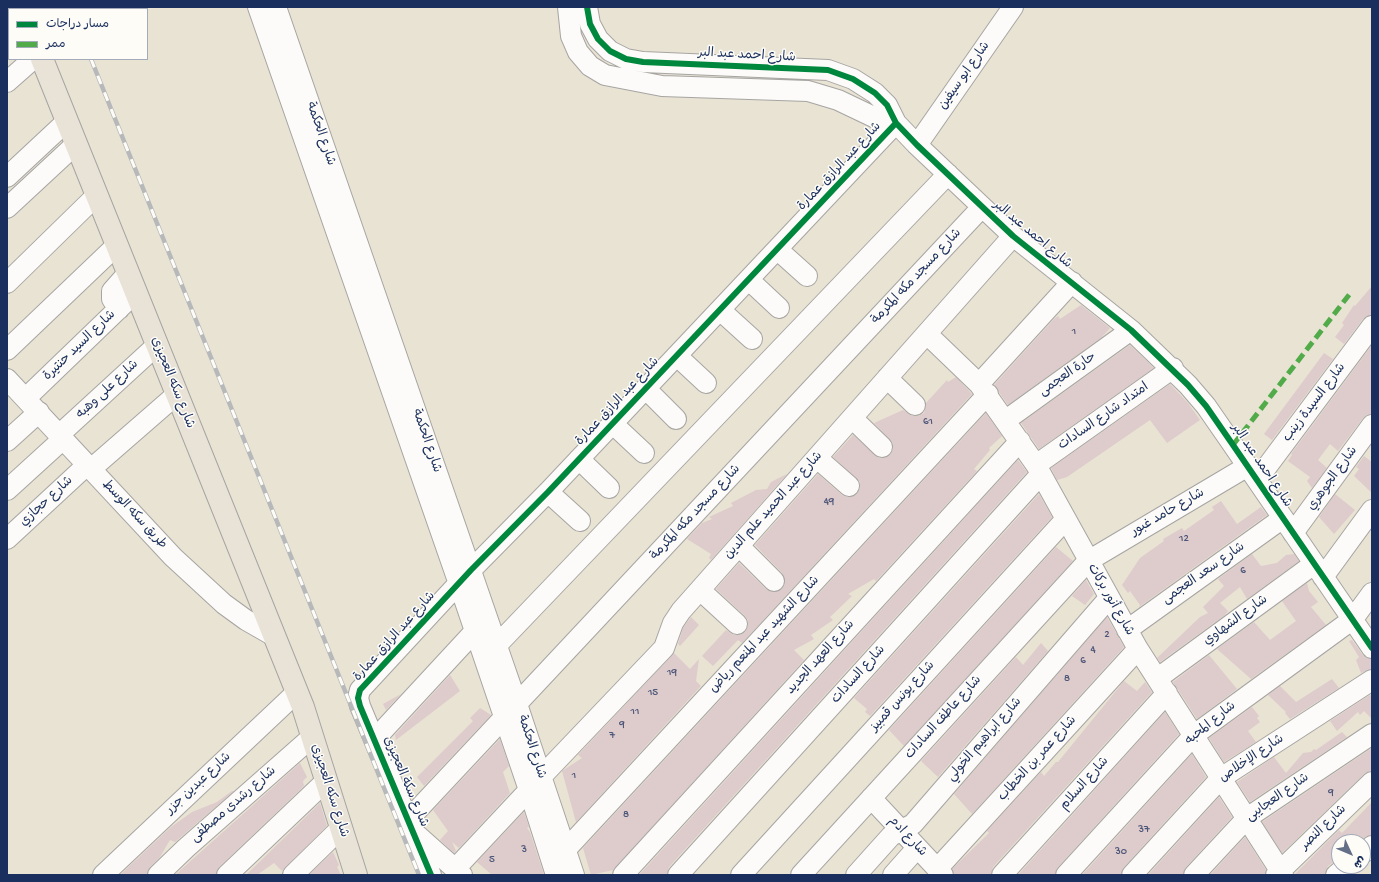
<!DOCTYPE html>
<html>
<head>
<meta charset="utf-8">
<style>
  body { margin:0 }
  #map { position:relative; width:1379px; height:882px; overflow:hidden; background:#e9e3d4; font-family:"Gochi Hand","Playpen Sans Arabic",sans-serif }
  canvas { display:block }
  .frame { position:absolute; inset:0; border:8px solid #1b2f5e; pointer-events:none }
  .legend { position:absolute; left:8px; top:8px; width:140px; height:52px; box-sizing:border-box; background:#fdfcf7; border:1px solid #a3aaba; margin:0; padding:5px 7px; list-style:none; font-size:12px; color:#1b2f5e }
  .legend li { display:flex; align-items:center; gap:8px; height:20px }
  .legend b { width:20px; border:1px solid #a3aaba }
  .north { position:absolute; left:1331px; top:834px; width:40px; height:40px; box-sizing:border-box; background:#fdfcf7; border:1px solid #a3aaba; border-radius:50%; rotate:134deg; font-size:11px; font-weight:700; line-height:16px; text-align:center; color:#1b2f5e }
  .north::after { content:''; display:block; margin:auto; width:14px; height:18px; background:#636e87; clip-path:polygon(50% 0,100% 100%,50% 72%,0 100%) }
</style>
</head>
<body>
<div id="map">
<canvas width="1379" height="882"></canvas>
<div class="frame"></div>
<ul class="legend">
<li><b style="height:5px;background:#00873e"></b>مسار دراجات</li>
<li><b style="height:5px;background:#52ab49"></b>ممر</li>
</ul>
<div class="north">ش</div>
</div>
<script>
const context = document.querySelector('canvas').getContext('2d');
context.lineJoin = 'round';
function fillPath(path, color) {
  context.fillStyle = color;
  context.fill(path, 'evenodd');
}
function shape(rows) {
  const path = new Path2D();
  for (const r of rows) {
    path.moveTo(r[0], r[1]);
    for (let i = 2; i < r.length; i += 2) path.lineTo(r[i], r[i + 1]);
  }
  return path;
}
function trace(path, color, width, dash) {
  context.strokeStyle = color;
  context.lineWidth = width;
  context.lineCap = dash ? 'butt' : 'round';
  context.setLineDash(dash || []);
  context.stroke(path);
}
function drawText(font, color, halo, rows, align = 'center') {
  context.font = font + ' "Gochi Hand","Playpen Sans Arabic",sans-serif';
  context.lineWidth = 3;
  context.setLineDash([]);
  context.textBaseline = 'middle';
  context.strokeStyle = halo;
  context.fillStyle = color;
  for (const [text, x, y, turn = 0] of rows) {
    context.save();
    context.translate(x, y);
    context.rotate((+turn || 0) * Math.PI / 180);
    context.textAlign = isNaN(turn) ? turn : align;
    if (halo) context.strokeText(text, 0, 0);
    context.fillText(text, 0, 0);
    context.restore();
  }
}
fillPath(shape([
  [1372,286,1372,315,1363,319,1344,344,1335,337,1344,325,1342,323,1354,305,1355,306],
  [1081,305,1110,328,1102,337,1008,405,994,385,1054,319,1058,316,1060,319],
  [1130,345,1154,368,1039,449,1021,423],
  [1372,345,1372,414,1363,418,1338,451,1330,444,1318,460,1327,468,1312,488,1307,481,1310,477,1288,461,1292,455,1291,454],
  [1324,353,1333,359,1272,440,1264,434],
  [956,377,972,394,742,643,738,640,713,666,702,656,726,630,734,635,740,635,745,632,748,626,748,620,745,616,716,589,739,563,766,589,771,592,782,589,785,584,782,573,755,545,818,474,842,495,847,497,857,494,860,489,860,482,833,457,853,435,879,458,885,458,890,455,893,449,893,443,874,423,903,410,912,416,919,416,924,413,926,403,947,380,948,382],
  [1170,384,1188,403,1200,420,1167,443,1150,420,1067,477,1057,480,1051,468],
  [986,413,1002,436,989,448,990,450,974,469,977,471,876,581,874,579,848,594,852,596,830,617,833,620,811,635,814,639,794,650,804,660,613,870,591,875,583,848],
  [1364,456,1372,462,1372,493,1354,476,1359,469,1356,467],
  [1018,460,1027,472,669,867,667,875,639,875],
  [787,474,711,560,709,558,711,554,687,539,702,523,712,519,709,517,733,506,731,503,756,490,767,489,771,482],
  [1039,494,1052,517,870,716,865,712,867,709,854,698],
  [1335,494,1355,510,1334,534,1319,517],
  [1221,501,1237,524,1261,507,1267,515,1139,607,1140,605,1130,591,1128,593,1122,585,1140,558,1164,541,1163,539,1182,528,1184,531,1214,510,1212,507],
  [1056,547,1073,561,904,746,889,730],
  [1252,554,1261,566,1277,563,1286,555,1294,554,1299,561,1247,599,1240,587,1220,603,1228,611,1225,615,1160,662,1157,658,1200,617,1208,613,1203,607,1224,586,1218,579],
  [1086,580,1094,594,1085,605,1072,596],
  [1307,583,1309,591,1318,602,1311,607,1326,625,1251,679,1217,649,1254,622,1270,640,1296,621,1282,601],
  [691,617,699,625,680,646,678,644,683,628],
  [1107,617,1124,647,972,814,954,794],
  [1352,640,1363,655,1372,659,1372,669,1361,673,1356,660,1359,657,1349,641],
  [1041,643,1048,651,938,777,921,761,1016,657,1023,665],
  [674,653,690,669,699,659,696,681,701,686,576,822,562,771,582,758,578,755],
  [1209,655,1237,689,1197,719,1173,682],
  [450,675,460,691,396,740,395,735],
  [1332,679,1339,688,1290,719,1285,713,1286,712,1268,695,1280,686,1296,702],
  [1124,681,1137,691,1145,682,1152,692,993,867,991,875,954,875,952,869,989,833,987,831,1041,772,1044,776,1056,762,1058,762],
  [401,694,386,710,383,704],
  [1370,695,1372,697,1372,719,1364,711,1360,715,1358,712,1337,731,1330,721],
  [1252,707,1259,716,1257,718,1260,722,1248,731,1256,742,1224,762,1209,738],
  [480,708,491,715,424,786,417,777,473,721,470,718],
  [1165,712,1179,734,1058,867,1055,875,1018,875],
  [1342,732,1347,737,1250,802,1237,782,1274,757,1286,773,1303,753,1311,752,1314,749,1316,750],
  [500,739,509,766,503,772,510,793,459,848,452,842,456,851,454,853,440,840,448,831,433,810],
  [1372,748,1372,770,1364,774,1282,853,1262,822],
  [1192,754,1206,777,1124,867,1121,875,1082,875],
  [300,763,307,777,303,781,304,786,219,867,216,875,175,875],
  [232,791,234,791,175,842,170,840,160,857,150,867,147,875,120,875,171,827,192,812,217,802],
  [1219,797,1232,817,1186,867,1183,875,1148,875],
  [1372,802,1372,835,1365,837,1358,842,1339,842,1339,858,1328,866,1325,875,1294,875,1339,830,1342,833],
  [320,803,327,826,282,871,274,863,257,875,246,875],
  [524,812,529,827,527,828,530,832,544,875,492,875,477,862],
  [1245,837,1266,870,1265,875,1210,875],
  [333,852,339,865,337,867,341,875,309,875]
]), '#decbcb');
const minor = shape([
  [258,7,459,584,529,790,556,875],
  [276,7,517,704,574,875],
  [568,7,571,36,578,52,590,66,605,75,662,86,808,91,838,100,880,120,896,123],
  [587,7,590,24,598,39,610,51,626,59,643,62,828,70,853,79,875,93,887,105,896,123,917,145,1013,236,1131,330,1188,385,1206,406,1233,445,1372,648],
  [7,82,33,59],
  [917,145,1013,7],
  [7,177,67,121],
  [7,208,76,144],
  [778,250,807,276],
  [749,280,779,308],
  [7,283,96,196],
  [119,309,112,299,112,291,127,274],
  [720,310,752,339],
  [927,334,979,384,1036,465,1138,649,1283,875],
  [7,350,116,246],
  [677,356,706,383],
  [887,378,915,405],
  [7,379,173,557,224,604,246,620,274,636],
  [979,384,1072,282],
  [646,389,676,419],
  [26,398,135,293],
  [852,418,882,447],
  [1006,420,1131,330],
  [613,424,644,453],
  [60,434,156,346],
  [7,441,39,412],
  [817,458,849,486],
  [579,459,609,488],
  [1036,465,1173,368],
  [91,469,176,395],
  [1257,480,1372,326],
  [7,490,63,439],
  [548,492,580,521],
  [1293,533,1372,425],
  [7,539,87,465],
  [739,546,774,581],
  [1323,577,1372,510],
  [700,590,737,624],
  [1127,630,1283,518],
  [497,645,948,174],
  [1158,678,1314,564],
  [375,739,475,631],
  [541,777,664,648,673,623,681,611,1013,236],
  [871,798,943,875],
  [409,819,982,207],
  [417,835,462,875],
  [1363,853,1372,846],
  [558,858,988,394],
  [455,869,529,790],
  [937,869,1138,649],
  [103,875,296,693],
  [158,875,186,848,312,737],
  [227,875,326,781],
  [293,875,341,828],
  [431,875,360,706,358,698,360,690,471,570,548,492,896,123],
  [623,875,1020,441],
  [678,875,1041,474],
  [741,875,1065,520],
  [801,875,1088,561,1248,466],
  [856,875,891,836,913,824,1109,598],
  [893,875,917,848],
  [1002,875,1167,693],
  [1066,875,1194,735,1353,619,1372,593],
  [1132,875,1221,778,1372,680],
  [1194,875,1247,818,1372,734],
  [1276,875,1372,782],
  [1336,875,1347,866]
]);
const major = shape([
  [33,7,34,9],
  [42,59,303,707,356,875]
]);
trace(minor, '#a6a5a2', 22);
trace(major, '#a6a5a2', 24);
trace(minor, '#fcfbf9', 20);
trace(major, '#e9e2d6', 22);
const rail = shape([
  [70,7,70,9],
  [91,59,419,875]
]);
trace(rail, '#b6b8ba', 4.5);
trace(rail, '#fdfcf7', 3, [9]);
trace(shape([
  [1233,445,1352,291]
]), '#52ab49', 5, [10, 5]);
trace(shape([
  [587,7,590,24,598,39,610,51,626,59,643,62,828,70,853,79,875,93,887,105,896,123,917,145,1013,236,1131,330,1188,385,1206,406,1233,445,1372,648],
  [431,875,360,706,358,698,360,690,471,570,548,492,896,123]
]), '#00873e', 6);
drawText('11px', '#4c5679', null, [
  ["1",1074,332],
  ["61",928,422],
  ["49",829,502],
  ["12",1184,539],
  ["6",1243,571],
  ["2",1107,635],
  ["4",1093,650],
  ["6",1083,661],
  ["19",672,673],
  ["8",1067,679],
  ["15",653,693],
  ["11",635,712],
  ["9",622,725],
  ["7",612,736],
  ["1",574,776],
  ["9",1331,793],
  ["8",626,815],
  ["37",1144,830],
  ["3",524,850],
  ["30",1121,852],
  ["5",492,860]
]);
drawText('13px', '#1b2f5e', '#fdfcf7', [
  ["شارع احمد عبد البر",747,56,3],
  ["شارع ابو سيفين",965,76,-55],
  ["شارع الحكمة",320,134,71],
  ["شارع عبد الرازق عمارة",840,167,-47],
  ["شارع احمد عبد البر",1032,235,40],
  ["شارع مسجد مكه المكرمة",917,277,-47],
  ["شارع السيد حنتيرة",80,346,-44],
  ["حارة العجمى",1068,375,-35],
  ["شارع سكه العجيزى",172,383,68],
  ["شارع على وهبه",108,390,-43],
  ["شارع عبد الرازق عمارة",618,402,-47],
  ["شارع السيدة زينب",1315,403,-53],
  ["امتداد شارع السادات",1104,417,-35],
  ["شارع الحكمة",426,441,71],
  ["شارع احمد عبد البر",1261,466,56],
  ["شارع الجوهري",1333,479,-54],
  ["شارع حجازي",47,502,-43],
  ["شارع عبد الحميد علم الدين",774,506,-48],
  ["شارع مسجد مكه المكرمة",696,513,-47],
  ["شارع حامد غبور",1168,513,-30],
  ["طريق سكه الوسط",134,515,47],
  ["شارع سعد العجمى",1204,574,-35],
  ["شارع أنور بركات",1110,600,60],
  ["شارع الشهاوي",1236,621,-36],
  ["شارع الشهيد عبد المنعم رياض",765,635,-47],
  ["شارع عبد الرازق عمارة",395,637,-48],
  ["شارع العهد الجديد",821,658,-48],
  ["شارع السادات",859,675,-48],
  ["شارع يونس قمبيز",903,697,-48],
  ["شارع عاطف السادات",944,718,-48],
  ["شارع المحبه",1211,724,-39],
  ["شارع ابراهيم الخولي",985,740,-49],
  ["شارع الحكمة",531,747,72],
  ["شارع عمر بن الخطاب",1038,759,-48],
  ["شارع الإخلاص",1252,759,-34],
  ["شارع سكة العجيزى",405,782,67],
  ["شارع عبدين جزر",199,784,-43],
  ["شارع السلام",1085,784,-48],
  ["شارع سكه العجيزى",329,791,72],
  ["شارع العجايبى",1278,798,-35],
  ["شارع رشدى مصطفى",234,805,-41],
  ["شارع النصر",1324,828,-44],
  ["شارع ادم",907,837,47]
]);
</script>
</body>
</html>
